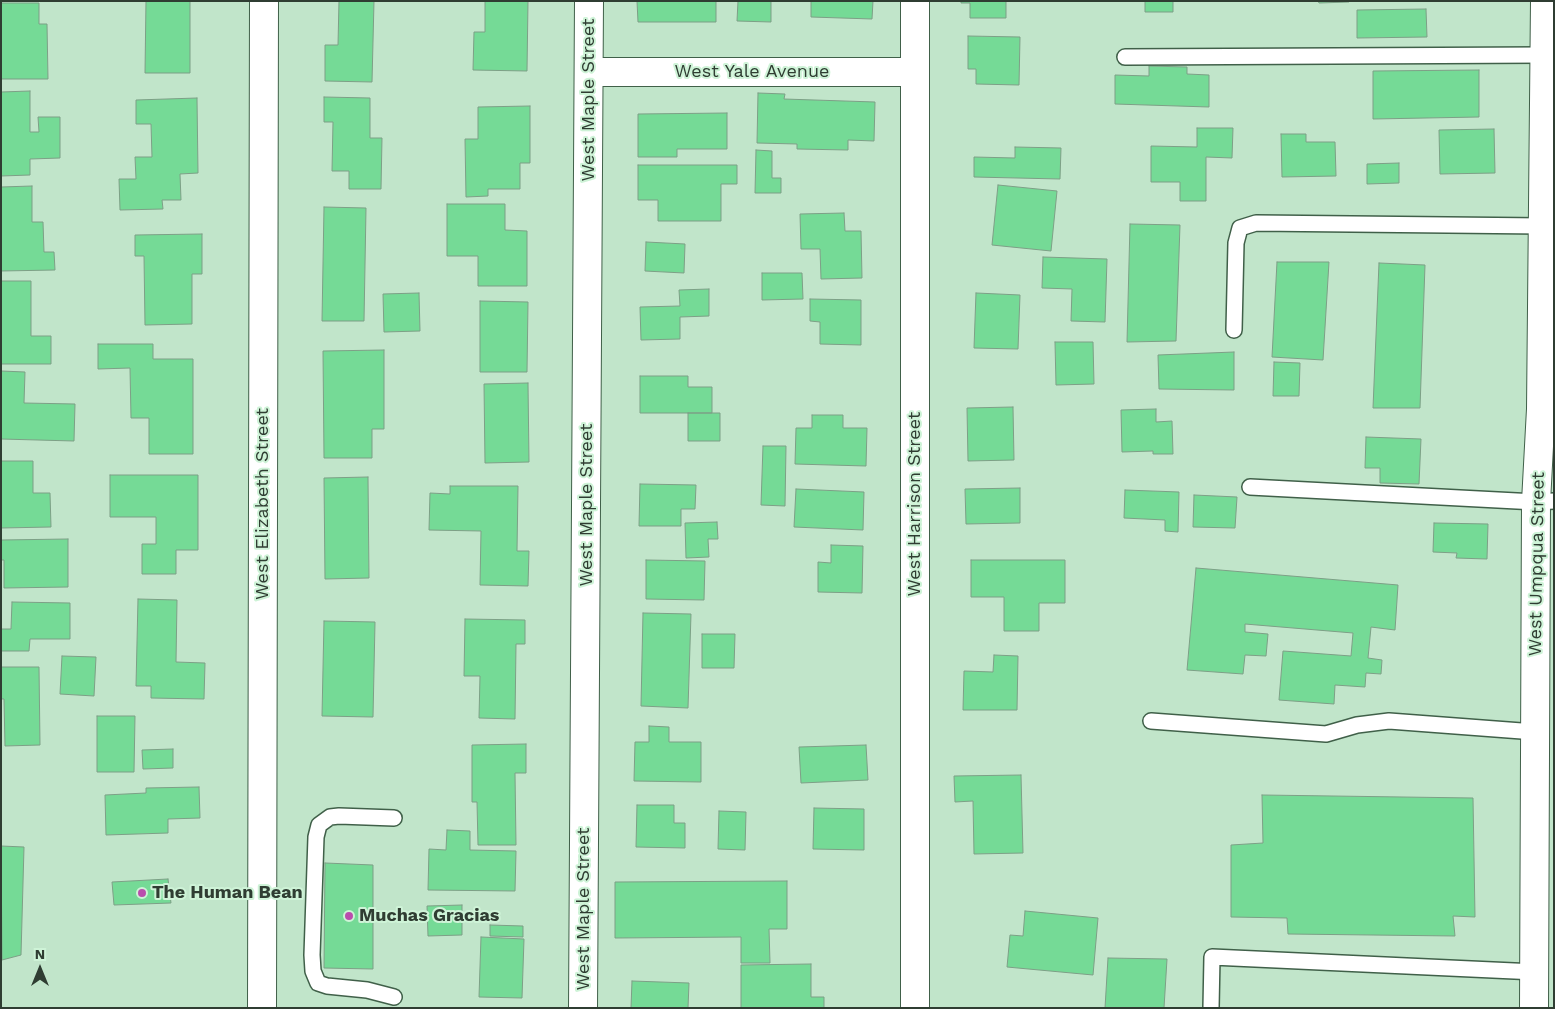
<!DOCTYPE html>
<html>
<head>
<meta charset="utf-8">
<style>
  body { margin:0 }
  #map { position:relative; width:1555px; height:1009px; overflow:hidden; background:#c1e5ca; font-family:"Work Sans",sans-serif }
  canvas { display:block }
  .frame { position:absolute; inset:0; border:2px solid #2f3d32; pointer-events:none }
  .north { position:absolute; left:15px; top:944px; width:50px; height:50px; -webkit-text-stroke:4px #cef3d7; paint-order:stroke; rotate:0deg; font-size:14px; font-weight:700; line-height:20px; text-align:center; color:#2f3d32 }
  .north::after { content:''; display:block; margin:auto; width:18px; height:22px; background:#2f3d32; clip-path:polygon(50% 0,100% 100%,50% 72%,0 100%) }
</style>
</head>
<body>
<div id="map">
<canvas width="1555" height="1009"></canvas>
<div class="frame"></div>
<div class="north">N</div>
</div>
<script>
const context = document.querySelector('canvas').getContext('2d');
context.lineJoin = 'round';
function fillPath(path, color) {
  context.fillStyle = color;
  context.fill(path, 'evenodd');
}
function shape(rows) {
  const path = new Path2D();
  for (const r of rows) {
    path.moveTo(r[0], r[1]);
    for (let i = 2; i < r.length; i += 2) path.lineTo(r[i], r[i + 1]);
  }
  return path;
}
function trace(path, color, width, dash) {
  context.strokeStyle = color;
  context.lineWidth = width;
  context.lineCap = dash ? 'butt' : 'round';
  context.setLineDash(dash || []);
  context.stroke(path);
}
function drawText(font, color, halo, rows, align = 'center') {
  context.font = font + ' "Work Sans",sans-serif';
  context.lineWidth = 4;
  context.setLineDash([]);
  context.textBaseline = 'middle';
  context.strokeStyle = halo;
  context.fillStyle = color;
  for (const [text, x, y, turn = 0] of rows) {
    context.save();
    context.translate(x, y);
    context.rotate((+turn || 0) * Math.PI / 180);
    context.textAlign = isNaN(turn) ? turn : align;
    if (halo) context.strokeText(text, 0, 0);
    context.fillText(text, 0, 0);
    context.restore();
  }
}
const building = shape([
  [146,1,190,1,190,73,145,73,146,1],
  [339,1,374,1,372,82,325,81,325,45,338,45,339,1],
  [485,1,528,1,527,71,473,70,474,32,485,32,485,1],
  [637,1,716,1,716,22,638,22,637,1],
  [738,1,771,1,771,22,737,21,738,1],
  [811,1,873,1,872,19,811,17,811,1],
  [961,1,1006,1,1006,18,970,18,970,3,961,3,961,1],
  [1145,1,1173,1,1173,12,1145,12,1145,1],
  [1318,1,1349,1,1349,2,1319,3,1318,1],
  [1,3,39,3,39,24,47,24,48,79,1,79,1,3],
  [1426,9,1427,37,1357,38,1357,10,1426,9],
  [968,36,1020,37,1019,85,976,84,976,69,968,69,968,36],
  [1149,66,1187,67,1187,74,1209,75,1209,107,1115,104,1115,75,1149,76,1149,66],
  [1479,70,1479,117,1373,119,1373,71,1479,70],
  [30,91,30,132,39,132,38,117,60,117,60,158,30,159,30,175,1,176,1,92,30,91],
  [758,93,785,94,784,99,875,102,874,141,848,140,848,150,797,149,797,144,757,143,758,93],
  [324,97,370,98,370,138,382,138,381,189,349,189,349,171,332,171,333,122,324,122,324,97],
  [197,98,198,173,180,174,181,200,162,200,163,209,120,210,119,179,136,179,135,157,152,157,151,124,136,124,136,100,197,98],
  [530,106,530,163,520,163,520,189,488,189,488,196,466,197,465,139,478,139,478,107,530,106],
  [727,113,727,149,677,149,677,157,638,157,638,114,727,113],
  [1197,128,1233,128,1232,158,1206,157,1206,201,1180,201,1180,182,1151,182,1151,146,1197,147,1197,128],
  [1494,129,1495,173,1440,174,1439,130,1494,129],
  [1281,134,1306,134,1306,142,1335,142,1336,176,1282,177,1281,134],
  [1015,147,1061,148,1060,179,974,177,974,157,1015,158,1015,147],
  [756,150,772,151,772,178,781,178,781,193,755,193,756,150],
  [1399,163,1399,183,1367,184,1367,164,1399,163],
  [638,165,737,165,737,184,721,184,721,221,658,221,658,200,638,200,638,165],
  [998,185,1057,191,1051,251,992,245,998,185],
  [32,186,32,222,43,222,44,252,54,252,55,270,1,271,1,187,32,186],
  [447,204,505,204,505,230,527,231,527,286,478,286,478,256,447,256,447,204],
  [324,207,366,208,364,321,322,321,324,207],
  [844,213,845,231,861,231,862,278,821,279,820,249,801,249,800,214,844,213],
  [1130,224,1180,225,1176,341,1127,342,1130,224],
  [202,234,202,274,192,274,192,324,145,325,144,256,135,256,135,235,202,234],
  [646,242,685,244,684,273,645,271,646,242],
  [1043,257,1107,259,1105,322,1071,321,1072,289,1042,288,1043,257],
  [1277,262,1329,262,1323,360,1272,357,1277,262],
  [1379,263,1425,265,1420,408,1373,408,1379,263],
  [762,273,802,273,803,299,762,300,762,273],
  [1,281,31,281,31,336,51,336,51,364,1,364,1,281],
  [709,289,709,316,680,317,680,339,641,340,640,307,680,306,679,290,709,289],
  [419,293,420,331,384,332,383,294,419,293],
  [976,293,1020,295,1018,349,974,348,976,293],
  [810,299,861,300,861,345,820,344,820,322,810,321,810,299],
  [480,301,528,302,527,372,480,372,480,301],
  [1055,342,1093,342,1094,384,1056,385,1055,342],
  [98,344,153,344,153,359,193,359,193,454,149,454,149,418,131,418,130,368,98,369,98,344],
  [384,350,384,429,372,429,372,458,324,458,323,351,384,350],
  [1234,352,1234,390,1159,389,1158,355,1234,352],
  [1274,362,1300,363,1299,396,1273,396,1274,362],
  [1,371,25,372,24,403,75,404,74,441,1,439,1,371],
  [640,376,688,376,688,387,712,387,712,413,640,413,640,376],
  [528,383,529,462,485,463,484,384,528,383],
  [1013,407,1014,460,968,461,967,408,1013,407],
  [1156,409,1156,422,1172,421,1173,454,1153,454,1153,451,1122,452,1121,410,1156,409],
  [688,413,720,413,720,441,688,441,688,413],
  [812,415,843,415,843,428,867,428,866,466,795,464,796,428,812,428,812,415],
  [1366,437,1421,439,1419,484,1380,483,1380,468,1365,468,1366,437],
  [763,446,786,446,785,506,761,505,763,446],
  [1,461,33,461,33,493,50,493,51,527,1,528,1,461],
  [110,475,198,475,198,550,176,550,176,574,142,574,142,544,156,544,156,517,110,517,110,475],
  [368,477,369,578,325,579,324,478,368,477],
  [640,484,696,485,695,509,681,509,681,526,639,526,640,484],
  [450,486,518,486,517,551,529,551,528,586,480,585,481,531,429,530,430,493,450,494,450,486],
  [1020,488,1020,523,966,524,965,489,1020,488],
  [796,489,864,492,863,530,794,527,796,489],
  [1125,490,1179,492,1178,532,1165,531,1165,520,1124,518,1125,490],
  [1194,495,1237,497,1235,528,1193,527,1194,495],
  [717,522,718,539,708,539,709,557,686,558,685,523,717,522],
  [1434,523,1488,524,1487,559,1456,558,1457,553,1433,552,1434,523],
  [68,539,68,587,4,588,4,560,1,560,1,540,68,539],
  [831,545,863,546,862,593,818,592,818,562,831,563,831,545],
  [646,560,705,561,704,600,646,599,646,560],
  [971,560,1065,560,1065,603,1039,603,1039,631,1004,631,1004,597,971,597,971,560],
  [1196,568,1398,585,1395,630,1371,627,1368,658,1382,660,1381,674,1366,673,1365,687,1335,685,1334,704,1279,700,1283,651,1351,656,1353,633,1245,624,1245,632,1268,634,1266,656,1245,655,1243,674,1187,670,1196,568],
  [138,599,177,600,176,662,205,663,204,699,151,698,151,686,136,686,138,599],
  [12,602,70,603,70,639,30,639,29,651,1,651,1,629,11,629,12,602],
  [643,613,691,614,688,708,641,706,643,613],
  [465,619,525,620,525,644,516,644,515,719,479,718,480,676,464,676,465,619],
  [324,621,375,622,373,717,322,716,324,621],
  [702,634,735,634,734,668,702,668,702,634],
  [994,655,1018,656,1017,710,963,710,964,671,993,672,994,655],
  [62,656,96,657,94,696,60,694,62,656],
  [1,667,39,667,40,745,5,746,4,699,1,699,1,667],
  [97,716,135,716,134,772,97,772,97,716],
  [649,726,669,727,669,742,701,742,701,782,634,781,635,742,649,742,649,726],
  [526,744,526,773,515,773,516,845,478,845,477,802,472,802,472,745,526,744],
  [866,745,868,780,801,783,799,747,866,745],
  [173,749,173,768,143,769,142,750,173,749],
  [1021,775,1023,853,974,854,973,801,955,802,954,776,1021,775],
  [199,787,200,818,168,819,168,833,106,835,105,795,146,793,146,788,199,787],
  [1262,795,1473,798,1475,917,1453,916,1455,936,1288,934,1287,918,1231,917,1231,845,1263,843,1262,795],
  [637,805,674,805,674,823,685,823,685,848,636,847,637,805],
  [814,808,864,809,864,850,813,849,814,808],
  [719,811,746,812,745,850,718,849,719,811],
  [447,830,470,831,470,850,516,851,515,891,428,890,429,849,446,850,447,830],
  [1,846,24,847,21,955,2,960,1,846],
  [325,863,373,865,373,969,324,968,325,863],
  [168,879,171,903,114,905,112,882,168,879],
  [787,881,787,929,769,929,770,963,741,963,741,937,615,938,615,882,787,881],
  [462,905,462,935,428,936,427,906,462,905],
  [1025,911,1098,918,1093,975,1007,967,1010,935,1023,936,1025,911],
  [490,925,523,926,523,937,490,936,490,925],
  [481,937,524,939,522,998,479,997,481,937],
  [1108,958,1167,959,1164,1008,1105,1008,1108,958],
  [811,964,811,997,824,997,824,1008,741,1008,741,965,811,964],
  [632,981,689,983,688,1008,631,1008,632,981]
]);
fillPath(building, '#75da96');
trace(building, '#7d9f86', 1);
const lane = shape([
  [1125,57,1544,55],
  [1234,330,1236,243,1240,228,1256,223,1543,226],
  [1250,487,1536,502,1554,501],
  [1151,721,1326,734,1357,725,1389,721,1535,732],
  [394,818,339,816,330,817,319,825,316,837,312,955,313,971,318,983,327,986,367,990,394,997],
  [1211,1008,1212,957,1536,972]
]);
const street = shape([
  [589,72,915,72],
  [262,1008,264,1],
  [583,1008,589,1],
  [915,1008,915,1],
  [1534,1008,1536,502,1541,409,1545,1]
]);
trace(lane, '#406049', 18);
trace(street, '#406049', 30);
trace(lane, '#fff', 15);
trace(street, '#fff', 28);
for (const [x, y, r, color] of [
  [142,893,5,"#ba4dad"],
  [349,916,5,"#ba4dad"]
]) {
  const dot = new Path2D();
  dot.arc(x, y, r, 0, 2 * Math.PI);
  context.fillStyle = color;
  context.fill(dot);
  trace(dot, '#cef3d7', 2);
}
drawText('18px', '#2f3d32', '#cef3d7', [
  ["West Yale Avenue",752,72],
  ["West Maple Street",589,100,-90],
  ["West Elizabeth Street",263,504,-90],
  ["West Harrison Street",915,504,-90],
  ["West Maple Street",587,505,-90],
  ["West Umpqua Street",1537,564,-89],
  ["West Maple Street",584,909,-90]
]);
drawText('bold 18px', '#2f3d32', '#cef3d7', [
  ["The Human Bean",152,893],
  ["Muchas Gracias",359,916]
], 'left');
</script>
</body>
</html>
